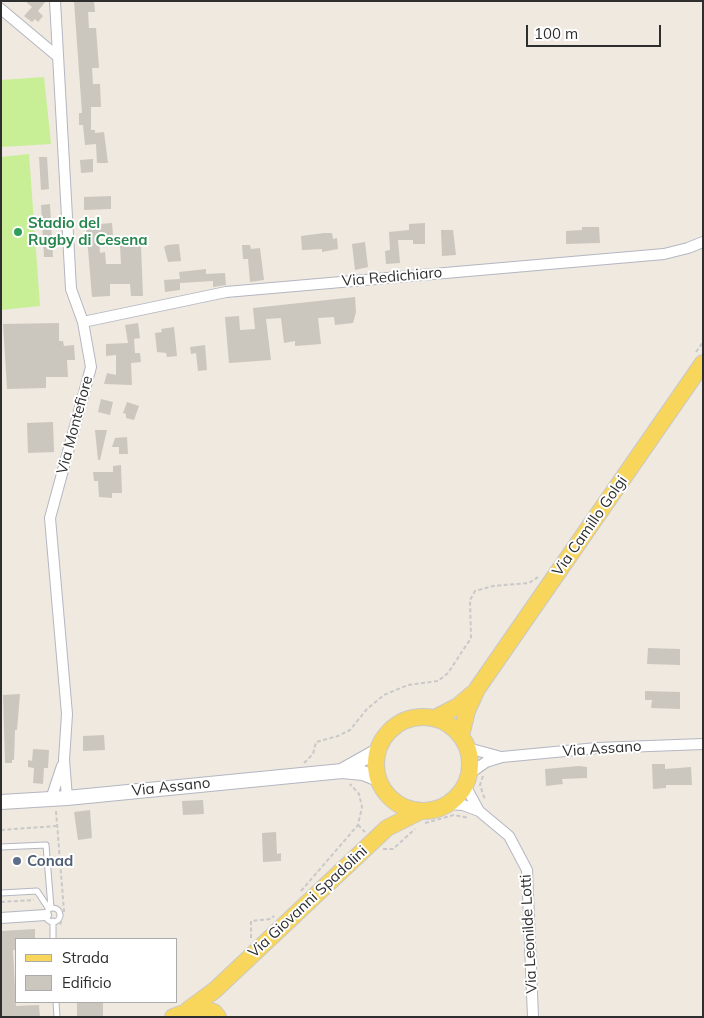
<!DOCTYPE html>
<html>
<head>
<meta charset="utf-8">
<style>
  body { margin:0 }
  #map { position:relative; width:704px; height:1018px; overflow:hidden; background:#efe9e0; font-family:Mulish,sans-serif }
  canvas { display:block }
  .frame { position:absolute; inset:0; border:2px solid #2e2e2e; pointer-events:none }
  .legend { position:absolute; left:15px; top:938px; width:162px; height:65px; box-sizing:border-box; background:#fff; border:1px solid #ababab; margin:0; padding:6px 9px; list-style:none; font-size:15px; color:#2e2e2e }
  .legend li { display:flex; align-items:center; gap:10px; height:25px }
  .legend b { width:25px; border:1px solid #ababab }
  .scale { position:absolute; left:526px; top:25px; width:135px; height:22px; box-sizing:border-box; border:2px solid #2e2e2e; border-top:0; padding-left:6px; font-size:15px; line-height:18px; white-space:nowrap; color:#2e2e2e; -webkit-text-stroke:4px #fff; paint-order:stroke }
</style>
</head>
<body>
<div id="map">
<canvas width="704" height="1018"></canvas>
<div class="frame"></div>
<ul class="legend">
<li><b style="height:6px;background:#f8d65c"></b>Strada</li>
<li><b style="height:14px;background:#cbc7be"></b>Edificio</li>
</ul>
<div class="scale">100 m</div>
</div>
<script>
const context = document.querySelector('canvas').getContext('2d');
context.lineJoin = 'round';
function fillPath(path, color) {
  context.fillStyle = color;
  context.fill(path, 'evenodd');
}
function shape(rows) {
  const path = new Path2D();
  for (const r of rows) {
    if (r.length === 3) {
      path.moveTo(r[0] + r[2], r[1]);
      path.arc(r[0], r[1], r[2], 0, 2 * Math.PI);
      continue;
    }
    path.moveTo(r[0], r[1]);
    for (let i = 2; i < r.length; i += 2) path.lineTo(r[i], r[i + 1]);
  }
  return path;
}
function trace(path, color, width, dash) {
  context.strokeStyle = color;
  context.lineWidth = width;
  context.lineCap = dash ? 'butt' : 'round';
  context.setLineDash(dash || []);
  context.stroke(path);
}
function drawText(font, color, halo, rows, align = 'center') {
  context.font = font + ' Mulish,sans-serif';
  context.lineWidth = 4;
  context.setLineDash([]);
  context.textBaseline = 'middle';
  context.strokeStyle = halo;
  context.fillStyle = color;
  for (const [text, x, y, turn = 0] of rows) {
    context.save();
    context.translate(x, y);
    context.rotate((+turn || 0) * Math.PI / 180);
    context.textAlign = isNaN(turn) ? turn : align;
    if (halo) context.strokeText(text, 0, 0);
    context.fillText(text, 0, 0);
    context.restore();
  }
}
fillPath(shape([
  [44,77,51,144,1,147,1,80],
  [29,154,40,306,1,310,1,157]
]), '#c8ef96');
fillPath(shape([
  [25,1,46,1,38,11,43,16,38,22,35,19,32,22,24,16,32,7],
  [74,1,94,1,95,12,88,12,89,28,96,28,99,68,92,68,93,84,100,84,101,107,91,107,91,130,95,130,95,133,104,132,108,163,97,163,96,144,85,145,83,125,79,125,79,113,82,113],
  [39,157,47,157,49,189,41,190],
  [93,159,93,172,81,173,80,160],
  [111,196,111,209,84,210,84,197],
  [50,204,53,257,44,257,41,205],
  [112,223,113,235,99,237,100,253,105,252,106,264,121,264,120,246,141,245,143,296,131,296,130,284,110,284,110,296,92,297,86,225],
  [425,223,425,244,413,244,413,240,398,240,400,263,386,264,385,251,390,250,389,232,409,230,409,224],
  [582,227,599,227,600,243,566,244,566,231,582,230],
  [441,230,453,230,456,255,442,256],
  [324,233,332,233,333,239,337,238,338,249,322,252,322,249,302,250,301,236],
  [365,242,368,267,355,270,352,244],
  [179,244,181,261,168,262,164,247,167,245],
  [242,245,250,245,251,249,260,248,264,280,250,282,248,259,243,259],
  [206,269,206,274,225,273,226,285,213,287,213,281,180,283,180,290,165,292,164,280,180,279,179,272],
  [355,297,356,312,353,323,335,325,334,317,318,318,321,344,295,346,295,341,284,343,281,318,266,319,271,360,229,363,225,317,239,316,240,330,255,329,253,308],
  [59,323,59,341,63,341,64,346,74,345,75,360,67,360,68,377,46,377,46,388,7,389,3,324],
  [138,323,140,338,134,339,135,353,140,353,141,362,131,363,132,385,104,384,107,373,116,375,116,355,106,356,106,344,128,343,125,325],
  [174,327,177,356,167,357,166,353,157,352,155,333,162,332,161,329],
  [205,345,207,370,198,371,196,353,191,354,190,347],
  [101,399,113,402,110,415,98,412],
  [127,402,139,406,134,420,126,418,126,414,123,413],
  [53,422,54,452,28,453,27,423],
  [95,430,107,430,100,460,98,460],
  [127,437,128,454,119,454,119,447,112,447,115,438],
  [121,465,122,493,112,493,112,498,99,497,98,481,94,481,93,472,113,472,113,466],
  [648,648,680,649,680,665,647,664],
  [645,691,680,692,680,709,651,708,652,700,645,700],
  [20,694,17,730,15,730,14,760,12,760,12,763,5,763,3,695],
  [104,735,105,750,83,751,83,736],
  [33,749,49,750,48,768,44,768,43,784,33,783,34,768,28,767,28,760,32,761],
  [652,764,665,764,665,769,691,767,692,785,666,785,666,788,653,789],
  [579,766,587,767,587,778,562,779,563,784,546,786,545,769],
  [203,800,204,814,183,815,182,801],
  [90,810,92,838,78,840,74,812],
  [276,832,277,854,281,853,281,861,263,862,262,833],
  [35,929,35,939,16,939,16,950,13,950,16,1006,39,1005,40,1017,1,1017,1,931],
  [77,1002,103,1002,103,1017,77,1017]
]), '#cbc7be');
const service = shape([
  [1,847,46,845,51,908],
  [1,893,37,891,49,909],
  [53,915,7],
  [53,921,53,939],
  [56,1002,57,1017]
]);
const minor = shape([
  [55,1,71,289,83,322,91,367,50,518,67,714,64,760,67,798],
  [1,9,57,56],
  [83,322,226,292,664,254,688,248,703,242],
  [468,748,501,757],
  [469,774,486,762,502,757,597,748,703,744],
  [465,785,479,811],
  [51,799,62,766],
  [448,804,463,805,479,811,509,836,527,870,533,1017],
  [1,918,46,915]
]);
const secondary = shape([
  [343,770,377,751],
  [1,802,67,798,342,771,363,773,378,779]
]);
const primary = shape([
  [423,764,47],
  [435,718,458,706,472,694],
  [461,736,467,711,477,689,703,363],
  [188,1010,215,990,387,828,421,811],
  [173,1017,198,1008,214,1012,218,1017]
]);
trace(service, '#b4b6c1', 7);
trace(minor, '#b4b6c1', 12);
trace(secondary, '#b4b6c1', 16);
trace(primary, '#c9c9c9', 18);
trace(shape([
  [696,352,703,342],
  [304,763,313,754,316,742,338,736,350,730,367,709,384,695,408,685,438,681,448,673,471,638,470,600,475,591,493,586,529,583,538,577],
  [483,776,480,785,485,800],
  [56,811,64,911,60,925],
  [425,823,454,815,469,818],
  [358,825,365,832],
  [1,830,56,826],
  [383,849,393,849,415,829],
  [301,891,358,825,362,807,359,794,350,784],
  [1,902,34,900],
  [251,938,251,921,271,919,274,916]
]), '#c9c9c9', 2, [4, 2.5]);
trace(service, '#fff', 5);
trace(minor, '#fff', 10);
trace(secondary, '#fff', 14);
trace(primary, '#f8d65c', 16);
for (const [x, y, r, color] of [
  [18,232,5,"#2e9e5b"],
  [17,861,5,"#5c6f8a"]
]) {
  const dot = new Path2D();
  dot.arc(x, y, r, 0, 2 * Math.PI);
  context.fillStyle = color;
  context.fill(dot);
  trace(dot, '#fff', 2);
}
drawText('bold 15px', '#27864d', '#fff', [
  ["Stadio del",28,223],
  ["Rugby di Cesena",28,240]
], 'left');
drawText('15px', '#2e2e2e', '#fff', [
  ["Via Redichiaro",392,277,-5],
  ["Via Montefiore",75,425,-75],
  ["Via Camillo Golgi",590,526,-55],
  ["Via Assano",602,749,-4],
  ["Via Assano",171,787,-6],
  ["Via Giovanni Spadolini",308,902,-43],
  ["Via Leonilde Lotti",529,934,-93]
]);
drawText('bold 15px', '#4e5e75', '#fff', [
  ["Conad",27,861]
], 'left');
</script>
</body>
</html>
